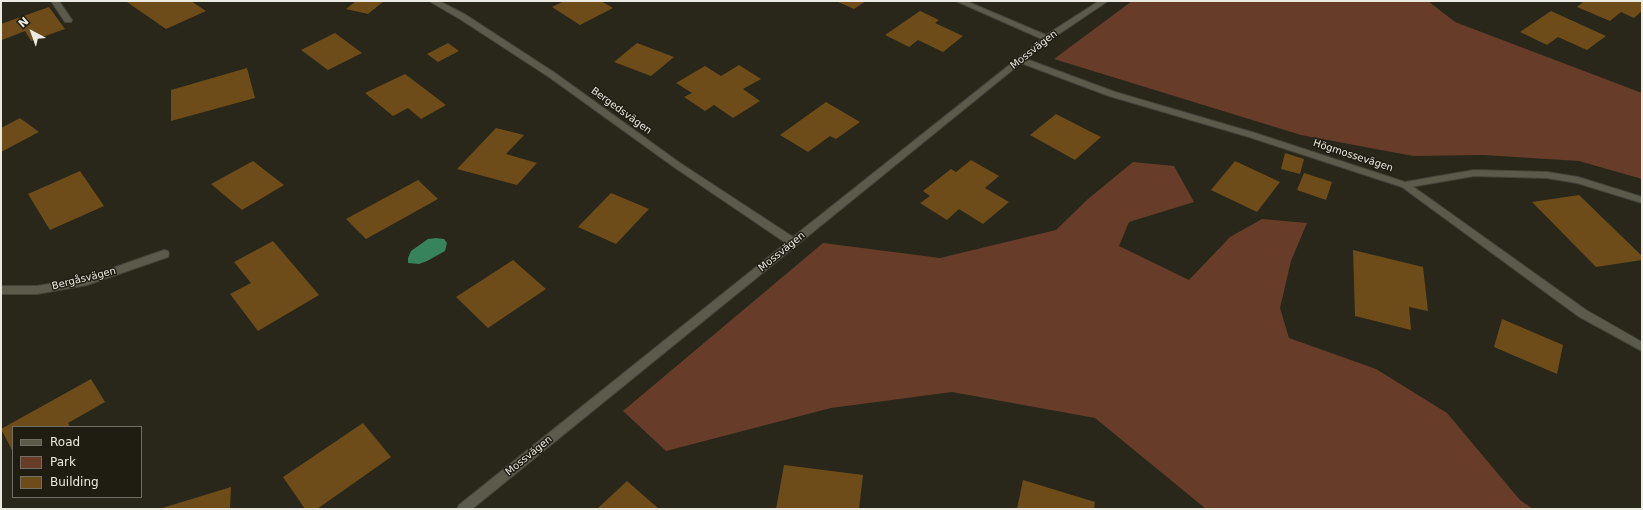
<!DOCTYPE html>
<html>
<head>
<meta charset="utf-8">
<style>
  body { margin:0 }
  #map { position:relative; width:1643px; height:510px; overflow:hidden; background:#28271a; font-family:"DejaVu Sans",sans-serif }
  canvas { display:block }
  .frame { position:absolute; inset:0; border:2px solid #ebeae1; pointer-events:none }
  .legend { position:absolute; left:12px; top:426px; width:130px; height:72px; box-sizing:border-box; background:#1f1d11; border:1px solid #716f64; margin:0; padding:5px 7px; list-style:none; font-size:12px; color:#ebeae1 }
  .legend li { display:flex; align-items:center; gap:8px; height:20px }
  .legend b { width:20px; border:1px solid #716f64 }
  .north { position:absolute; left:12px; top:12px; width:40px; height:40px; -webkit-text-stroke:3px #1f1d11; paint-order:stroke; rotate:319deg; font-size:11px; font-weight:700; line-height:16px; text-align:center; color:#ebeae1 }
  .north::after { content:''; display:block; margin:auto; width:14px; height:18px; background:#ebeae1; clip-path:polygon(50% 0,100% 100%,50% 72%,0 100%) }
</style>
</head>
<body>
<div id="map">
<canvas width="1643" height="510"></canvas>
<div class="frame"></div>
<ul class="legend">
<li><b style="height:5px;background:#5c5a4b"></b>Road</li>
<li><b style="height:11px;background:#673d29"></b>Park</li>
<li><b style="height:11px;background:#6e4c1a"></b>Building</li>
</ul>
<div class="north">N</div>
</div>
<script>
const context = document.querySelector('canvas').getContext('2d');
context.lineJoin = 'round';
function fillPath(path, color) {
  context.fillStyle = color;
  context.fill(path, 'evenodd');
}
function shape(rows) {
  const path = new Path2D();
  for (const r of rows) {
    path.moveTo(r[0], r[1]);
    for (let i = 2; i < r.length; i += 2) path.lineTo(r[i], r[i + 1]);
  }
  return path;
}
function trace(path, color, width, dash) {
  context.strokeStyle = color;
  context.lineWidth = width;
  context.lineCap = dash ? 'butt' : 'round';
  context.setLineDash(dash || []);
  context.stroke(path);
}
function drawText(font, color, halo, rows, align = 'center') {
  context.font = font + ' "DejaVu Sans",sans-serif';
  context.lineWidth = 3;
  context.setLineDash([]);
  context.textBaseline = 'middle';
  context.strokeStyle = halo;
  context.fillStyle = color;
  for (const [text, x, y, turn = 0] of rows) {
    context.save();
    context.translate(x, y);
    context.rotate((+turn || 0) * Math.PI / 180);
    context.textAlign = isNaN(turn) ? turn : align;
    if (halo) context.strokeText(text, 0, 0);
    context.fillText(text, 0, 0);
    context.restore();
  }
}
fillPath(shape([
  [1132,1,1428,1,1455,22,1642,93,1642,179,1579,161,1483,155,1413,156,1301,135,1054,59],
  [1133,162,1174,166,1194,202,1129,222,1119,246,1189,280,1230,237,1262,219,1307,223,1291,261,1280,308,1289,338,1376,369,1447,413,1520,500,1533,509,1206,509,1095,418,952,392,831,408,666,451,623,411,823,243,940,258,1056,230,1088,199]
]), '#673d29');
fillPath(shape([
  [436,238,444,239,447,243,445,251,427,261,419,264,408,263,408,258,411,251,428,239]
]), '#37835b');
fillPath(shape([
  [130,1,191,1,206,11,166,29,127,2],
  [356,1,384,1,368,14,346,9],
  [564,1,601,1,613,8,580,25,552,7],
  [836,1,866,1,854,9],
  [1584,1,1640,1,1642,2,1642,11,1634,18,1621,12,1610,21,1577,7],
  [49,7,65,29,31,41,25,31,2,40,1,24],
  [920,11,939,20,935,23,963,36,943,52,918,40,909,47,885,35],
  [1551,11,1606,36,1587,50,1558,37,1547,45,1520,32],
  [335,33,362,53,328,70,301,50],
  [448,43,459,51,438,62,427,54],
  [637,43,674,57,651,76,614,62],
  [739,65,761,79,743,89,760,101,733,118,714,105,705,111,684,97,692,93,676,83,705,66,721,76],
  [247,68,255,98,171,121,171,90],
  [405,74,446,105,421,119,408,108,393,116,365,93],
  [826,102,860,122,836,139,830,136,808,152,780,135],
  [1056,114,1101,137,1075,160,1030,135],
  [20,118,39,132,1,152,1,128],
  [496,128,524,135,506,154,537,163,517,185,457,169],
  [1285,153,1304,159,1300,174,1281,169],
  [971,160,999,176,985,188,1009,202,983,224,959,209,947,220,920,203,930,196,923,191,951,169,956,172],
  [253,161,284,185,242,210,211,184],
  [1235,161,1280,182,1257,212,1211,190],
  [80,171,104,206,50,230,28,194],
  [1304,173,1332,182,1326,200,1297,190],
  [418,180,438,199,366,239,346,219],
  [611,193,649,209,616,244,578,227],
  [1579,195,1642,256,1642,260,1596,267,1532,202],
  [273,241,319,295,258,331,230,294,251,283,234,262],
  [1353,250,1423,267,1428,311,1409,307,1411,330,1355,316],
  [513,260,546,289,488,328,456,297],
  [1502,319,1563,345,1557,374,1494,347],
  [91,379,105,402,68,423,70,427,13,427,13,452,1,429],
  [363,423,391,457,317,509,305,509,283,477],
  [784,465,863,475,859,509,776,509],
  [1023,480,1095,502,1094,509,1017,509],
  [627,481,659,509,597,509],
  [231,487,230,509,159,509]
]), '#6e4c1a');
const lane = shape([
  [51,1,59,1,72,20,71,22,65,22,51,1],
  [1474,170,1547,172,1578,177,1642,197,1642,203,1577,183,1547,178,1474,176,1405,188,1400,185,1405,182,1474,170]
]);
const street = shape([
  [429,1,439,1,466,15,555,73,680,163,793,237,1042,39,956,1,966,1,1046,35,1099,1,1108,1,1050,40,1026,59,1115,92,1255,133,1408,183,1586,310,1642,342,1642,351,1578,316,1402,187,1249,137,1109,96,1021,63,472,509,457,509,459,505,786,243,674,167,549,77,460,19,429,1],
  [164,250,168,251,169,254,168,257,87,285,37,294,1,294,1,286,37,286,87,277,164,250]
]);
trace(lane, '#45443a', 2);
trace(street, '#45443a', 2);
fillPath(lane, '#5c5a4b');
fillPath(street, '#5c5a4b');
drawText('10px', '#ebeae1', '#1f1d11', [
  ["Mossvägen",1034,50,-38],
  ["Bergedsvägen",621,111,36],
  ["Högmossevägen",1353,156,18],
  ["Mossvägen",782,252,-39],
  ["Bergåsvägen",84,279,-14],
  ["Mossvägen",529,456,-39]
]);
</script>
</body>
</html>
